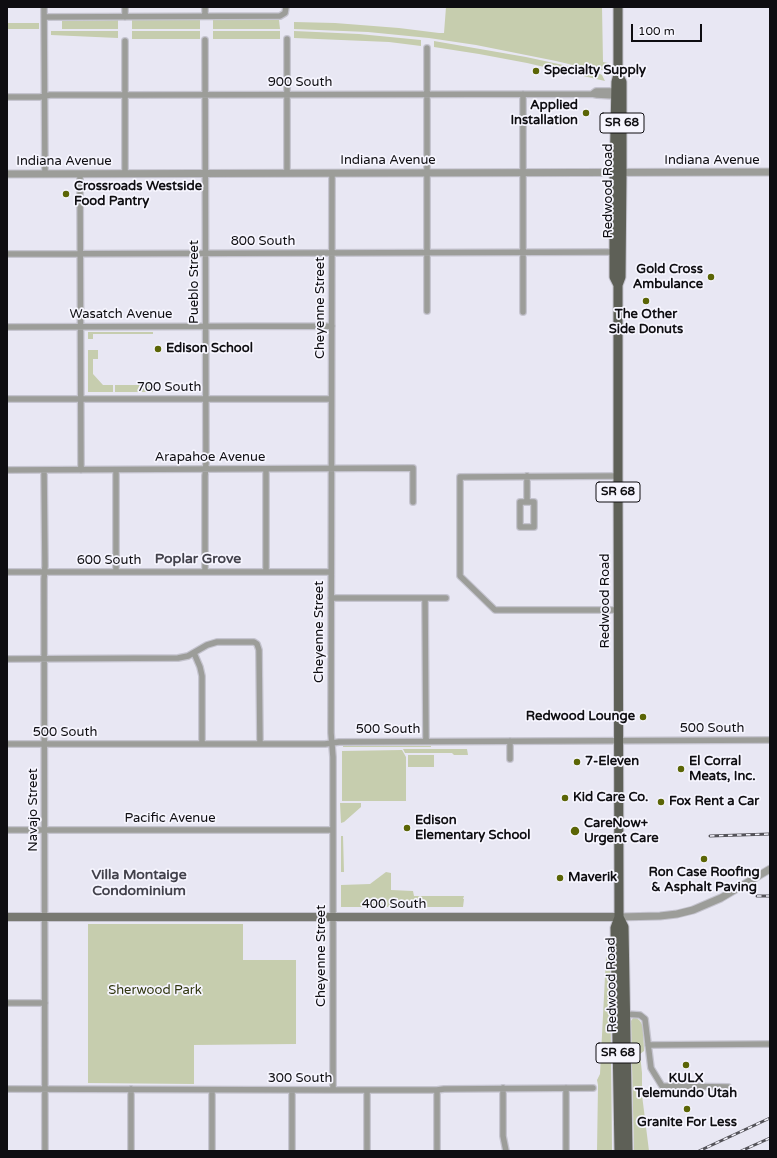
<!DOCTYPE html>
<html>
<head>
<meta charset="utf-8">
<style>
  body { margin:0 }
  #map { position:relative; width:777px; height:1158px; overflow:hidden; background:#e8e7f3; font-family:"Varela Round",sans-serif }
  canvas { display:block }
  .frame { position:absolute; inset:0; border:8px solid #0e0d11; pointer-events:none }
  .scale { position:absolute; left:631px; top:24px; width:71px; height:18px; box-sizing:border-box; border:2px solid #0e0d11; border-top:0; padding-left:5px; font-size:12px; line-height:14px; white-space:nowrap; color:#0e0d11; -webkit-text-stroke:3px #f6f5fe; paint-order:stroke }
</style>
</head>
<body>
<div id="map">
<canvas width="777" height="1158"></canvas>
<div class="frame"></div>
<div class="scale">100 m</div>
</div>
<script>
const context = document.querySelector('canvas').getContext('2d');
context.lineJoin = 'round';
function fillPath(path, color) {
  context.fillStyle = color;
  context.fill(path, 'evenodd');
}
function shape(rows) {
  const path = new Path2D();
  for (const r of rows) {
    path.moveTo(r[0], r[1]);
    for (let i = 2; i < r.length; i += 2) path.lineTo(r[i], r[i + 1]);
  }
  return path;
}
function trace(path, color, width, dash) {
  context.strokeStyle = color;
  context.lineWidth = width;
  context.lineCap = dash ? 'butt' : 'round';
  context.setLineDash(dash || []);
  context.stroke(path);
}
function drawText(font, color, halo, rows, align = 'center') {
  context.font = font + ' "Varela Round",sans-serif';
  context.lineWidth = 3.5;
  context.setLineDash([]);
  context.textBaseline = 'middle';
  context.strokeStyle = halo;
  context.fillStyle = color;
  for (const [text, x, y, turn = 0] of rows) {
    context.save();
    context.translate(x, y);
    context.rotate((+turn || 0) * Math.PI / 180);
    context.textAlign = isNaN(turn) ? turn : align;
    if (halo) context.strokeText(text, 0, 0);
    context.fillText(text, 0, 0);
    context.restore();
  }
}
fillPath(shape([
  [446,7,602,7,603,62,608,63,607,67,605,69,598,71,556,61,476,45,429,38,368,32,294,29,294,22,335,23,399,28,439,33,444,33],
  [118,20,118,29,62,29,62,21],
  [132,20,200,20,200,29,132,29],
  [213,20,279,20,280,29,213,29],
  [7,23,39,23,39,29,7,29],
  [51,31,118,31,118,38,51,35],
  [132,31,200,31,200,39,132,39],
  [213,31,280,31,280,39,213,39],
  [294,31,359,34,421,40,421,46,389,42,294,38],
  [434,41,526,57,582,69,598,73,602,75,605,81,527,63,479,54,434,47],
  [88,332,153,332,153,334,93,334,93,339,88,339],
  [88,350,98,350,98,359,93,359,93,374,103,385,113,385,113,392,88,392],
  [115,385,153,385,153,392,115,392],
  [343,746,431,746,431,747,343,747],
  [403,749,467,749,468,755,454,755,452,753,405,753],
  [402,750,406,757,406,801,342,801,342,751],
  [408,755,434,755,434,767,408,767],
  [340,803,361,803,361,807,344,822,341,823],
  [341,836,343,836,344,872,341,872],
  [386,872,391,873,391,890,413,891,414,896,464,896,463,899,464,899,463,907,341,907,341,885,370,884],
  [88,924,243,924,243,960,296,960,296,1044,194,1045,194,1084,88,1083],
  [606,957,610,957,612,1151,597,1151,598,1085,597,1080,600,1074],
  [633,1018,637,1018,640,1021,643,1026,644,1051,640,1054,642,1073,642,1095,649,1151,634,1151,631,1021]
]), '#c6cdae');
const minor = shape([
  [44,7,45,174],
  [125,7,125,17],
  [205,7,205,16],
  [44,17,280,16,285,13,286,7],
  [287,39,287,173],
  [125,41,125,174],
  [427,48,427,311],
  [523,94,523,312],
  [592,94,596,91,615,91],
  [7,97,40,97,50,95,131,95,592,94,597,95,615,96],
  [332,173,331,733,333,757,333,1090],
  [80,174,81,470],
  [7,254,615,252],
  [7,327,332,326],
  [7,399,331,399],
  [7,470,413,468,413,502],
  [44,470,45,566,44,579,45,1151],
  [116,470,116,572],
  [527,476,527,502,534,502,534,527,520,527,520,502,527,502],
  [618,476,460,477,460,576,495,610,619,610],
  [7,572,331,572],
  [205,572,205,476,206,463,205,40],
  [266,572,266,469],
  [331,598,446,598],
  [425,598,426,741],
  [194,653,200,667,202,676,202,744],
  [7,659,178,658,188,656,207,645,217,642,254,642,257,644,259,650,260,744],
  [510,741,510,759],
  [7,744,325,744,339,742,770,740],
  [7,830,333,830],
  [7,1003,45,1003],
  [625,1014,640,1015,645,1019,651,1068,662,1086,728,1087],
  [648,1045,770,1044],
  [503,1088,503,1136,506,1151],
  [7,1089,333,1090,437,1090,444,1089,593,1088],
  [131,1089,131,1151],
  [212,1090,212,1151],
  [292,1090,292,1151],
  [367,1090,367,1151],
  [437,1090,437,1151],
  [566,1151,566,1088]
]);
const tertiary = shape([
  [7,174,770,172],
  [619,917,660,916,677,914,693,910,721,898,770,869]
]);
const secondary = shape([
  [7,917,619,917]
]);
const primary = shape([
  [618,7,618,74,616,82,614,180,614,277,618,285,618,476,619,917,615,928,619,1151],
  [618,285,621,277,622,173,622,82,618,74],
  [619,917,624,927,628,1151]
]);
trace(minor, '#c5c4cf', 8);
trace(tertiary, '#c5c4cf', 9);
trace(secondary, '#c5c4cf', 10);
trace(primary, '#c5c4cf', 11);
trace(minor, '#9c9d99', 5.5);
trace(tertiary, '#9c9d99', 7);
trace(secondary, '#787972', 8);
trace(primary, '#5e6057', 9);
const rail = shape([
  [710,836,770,834],
  [757,896,770,896],
  [699,1151,770,1118],
  [741,1151,770,1138]
]);
trace(rail, '#535258', 3);
trace(rail, '#f6f5fe', 1.5, [4.5]);
for (const [x, y, r, color] of [
  [536,71,4,"#5b6506"],
  [586,113,4,"#5b6506"],
  [66,194,4,"#5b6506"],
  [711,277,4,"#5b6506"],
  [646,301,4,"#5b6506"],
  [158,349,4,"#5b6506"],
  [643,717,4,"#5b6506"],
  [577,762,4,"#5b6506"],
  [681,769,4,"#5b6506"],
  [565,798,4,"#5b6506"],
  [661,802,4,"#5b6506"],
  [407,828,4,"#5b6506"],
  [575,831,5,"#5b6506"],
  [704,859,4,"#5b6506"],
  [560,878,4,"#5b6506"],
  [686,1065,4,"#5b6506"],
  [687,1109,4,"#5b6506"]
]) {
  const dot = new Path2D();
  dot.arc(x, y, r, 0, 2 * Math.PI);
  context.fillStyle = color;
  context.fill(dot);
  trace(dot, '#f6f5fe', 1.5);
}
for (const [x, y, w] of [
  [622,123,44],
  [618,492,44],
  [618,1053,44]
]) {
  const box = new Path2D();
  box.roundRect(x - w / 2, y - 10, w, 20, 3);
  context.fillStyle = '#f6f5fe';
  context.fill(box);
  trace(box, '#0e0d11', 1);
}
drawText('bold 12px', '#0e0d11', null, [
  ["SR 68",622,123],
  ["SR 68",618,492],
  ["SR 68",618,1053]
]);
drawText('bold 13px', '#0e0d11', '#f6f5fe', [
  ["Specialty Supply",544,71],
  ["Applied",578,106,"right"],
  ["Installation",578,121,"right"],
  ["Crossroads Westside",74,187],
  ["Food Pantry",74,202],
  ["Gold Cross",703,270,"right"],
  ["Ambulance",703,285,"right"],
  ["The Other",646,315,"center"],
  ["Side Donuts",646,330,"center"],
  ["Edison School",166,349],
  ["Redwood Lounge",635,717,"right"],
  ["7-Eleven",585,762],
  ["El Corral",689,762],
  ["Meats, Inc.",689,777],
  ["Kid Care Co.",573,798],
  ["Fox Rent a Car",669,802],
  ["Edison",415,821],
  ["Elementary School",415,836],
  ["CareNow+",584,824],
  ["Urgent Care",584,839],
  ["Ron Case Roofing",704,873,"center"],
  ["& Asphalt Paving",704,888,"center"],
  ["Maverik",568,878],
  ["KULX",686,1079,"center"],
  ["Telemundo Utah",686,1094,"center"],
  ["Granite For Less",687,1123,"center"]
], 'left');
drawText('13px', '#0e0d11', '#f6f5fe', [
  ["900 South",300,83],
  ["Indiana Avenue",388,161],
  ["Indiana Avenue",712,161],
  ["Indiana Avenue",64,162],
  ["Redwood Road",609,191,-90],
  ["800 South",263,242],
  ["Pueblo Street",195,282,-90],
  ["Cheyenne Street",321,308,-90],
  ["Wasatch Avenue",121,315],
  ["700 South",169,388],
  ["Arapahoe Avenue",210,458],
  ["600 South",109,561],
  ["Redwood Road",606,601,-90],
  ["Cheyenne Street",320,632,-90],
  ["500 South",712,729],
  ["500 South",388,730],
  ["500 South",65,733],
  ["Navajo Street",34,810,-90],
  ["Pacific Avenue",170,819],
  ["400 South",394,905],
  ["Cheyenne Street",322,956,-90],
  ["Redwood Road",612,985,-91],
  ["300 South",300,1079]
]);
drawText('13px', '#30360f', '#f6f5fe', [
  ["Sherwood Park",155,991]
]);
drawText('bold 14px', '#43424c', '#f6f5fe', [
  ["Poplar Grove",198,559],
  ["Villa Montaige",139,875],
  ["Condominium",139,891]
]);
</script>
</body>
</html>
